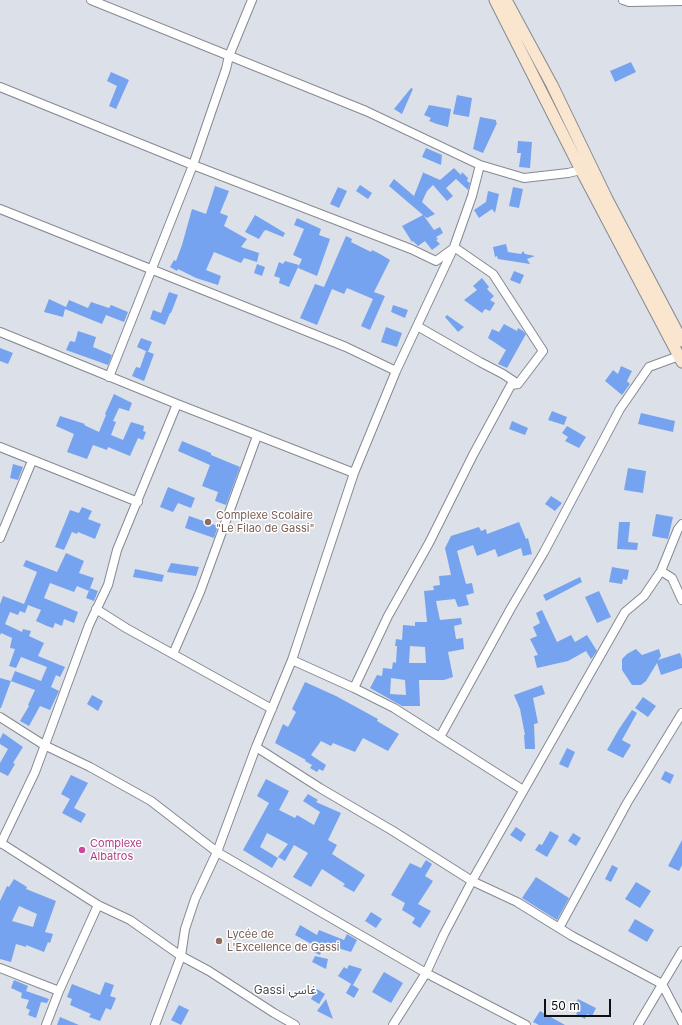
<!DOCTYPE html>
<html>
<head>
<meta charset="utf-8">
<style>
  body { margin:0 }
  #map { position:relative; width:682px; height:1025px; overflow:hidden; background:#dce0e8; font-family:Inter,sans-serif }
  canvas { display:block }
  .scale { position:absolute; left:544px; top:999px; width:67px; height:18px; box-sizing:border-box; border:2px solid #0e1012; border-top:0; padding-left:5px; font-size:12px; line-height:14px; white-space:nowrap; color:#0e1012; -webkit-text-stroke:3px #fff; paint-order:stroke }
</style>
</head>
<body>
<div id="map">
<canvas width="682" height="1025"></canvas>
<div class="scale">50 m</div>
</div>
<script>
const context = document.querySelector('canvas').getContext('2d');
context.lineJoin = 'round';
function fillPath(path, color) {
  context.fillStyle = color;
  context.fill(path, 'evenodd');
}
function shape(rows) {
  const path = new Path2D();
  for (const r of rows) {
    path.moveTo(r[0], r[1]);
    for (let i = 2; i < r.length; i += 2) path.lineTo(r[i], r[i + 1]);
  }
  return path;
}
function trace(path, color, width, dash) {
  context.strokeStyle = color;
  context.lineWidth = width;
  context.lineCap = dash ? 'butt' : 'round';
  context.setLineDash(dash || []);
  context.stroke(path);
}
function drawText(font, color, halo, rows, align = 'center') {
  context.font = font + ' Inter,"Noto Sans Arabic",sans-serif';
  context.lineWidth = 3;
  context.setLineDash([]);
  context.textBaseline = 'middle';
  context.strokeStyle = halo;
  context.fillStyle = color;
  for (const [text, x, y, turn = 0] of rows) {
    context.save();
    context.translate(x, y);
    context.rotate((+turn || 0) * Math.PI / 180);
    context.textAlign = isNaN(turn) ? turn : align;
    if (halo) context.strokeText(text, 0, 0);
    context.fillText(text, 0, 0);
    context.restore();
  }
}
fillPath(shape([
  [631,62,636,72,615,82,610,71],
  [111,72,129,80,116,109,109,106,117,86,107,81],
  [411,88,413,89,402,114,394,109],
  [457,95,472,98,469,117,453,114],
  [429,105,451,109,448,127,437,124,429,121,431,118,424,115],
  [480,117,496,120,496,122,497,123,483,153,473,149],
  [518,141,532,142,530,168,519,167,521,153,517,153],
  [426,148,442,155,441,165,422,157],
  [454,168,461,175,462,172,468,178,467,181,470,183,468,190,456,179,446,188,453,196,447,201,433,185,427,191,422,202,435,214,427,218,424,216,434,230,440,227,443,233,436,237,438,239,436,240,440,244,432,250,425,241,418,246,413,241,412,242,402,226,423,215,389,186,394,179,414,196,423,173,422,172,440,180],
  [360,185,372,193,368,199,356,191],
  [215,186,229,191,220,213,228,216,224,226,247,239,241,247,259,253,257,262,244,258,241,263,214,252,206,270,221,276,218,285,196,278,178,269,177,271,170,267,174,260,176,261,182,245,192,209,206,214],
  [338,187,347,191,339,208,330,204],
  [513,187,523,189,519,208,509,206],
  [488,191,499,194,495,213,492,209,479,218,474,210,486,202],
  [255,215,285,233,283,237,266,230,264,231,259,239,245,232],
  [297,218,321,229,319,235,330,239,317,276,298,268,302,259,293,255,304,229,294,225],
  [346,236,352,239,351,242,371,252,372,250,380,254,390,260,374,292,385,296,370,330,361,326,373,299,347,288,344,294,332,289,317,325,300,318,315,284,324,287],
  [506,244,508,252,521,254,523,251,525,254,535,256,527,259,530,264,498,259,497,256,495,257,493,247],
  [285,261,299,265,289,287,279,283,280,278,274,276,279,262,283,264],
  [257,264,265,267,262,276,254,273],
  [514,271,524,275,520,284,510,280],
  [482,278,489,287,487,289,494,296,490,300,495,303,490,311,485,309,482,313,464,300,477,290,473,286],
  [169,292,178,295,171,313,170,313,165,325,150,319,153,310,161,313],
  [49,299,66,307,69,300,88,308,91,302,109,308,111,305,128,312,124,322,106,315,102,324,65,309,63,317,44,312],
  [393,305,408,310,405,318,391,312],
  [447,315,464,327,458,332,445,317],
  [504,324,517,331,518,328,523,331,526,334,507,368,498,364,506,350,488,338,492,329,499,332],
  [386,327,402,333,397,347,381,342],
  [78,331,96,337,93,347,112,355,108,365,66,350,70,341,75,342],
  [141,338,152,342,148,352,137,347],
  [0,348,13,353,8,364,0,361],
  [146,351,154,354,144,381,132,376,136,367,140,368],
  [621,366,632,371,627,381,630,384,622,395,605,381,613,370,618,374],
  [114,394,132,403,129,411,119,408,113,421,116,422,111,435,123,440,131,422,144,426,143,431,146,432,143,440,138,438,130,456,108,447,107,450,93,445,87,459,67,452,74,434,56,426,60,416,85,424,84,425,99,432,106,415,105,414],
  [552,411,567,417,564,425,548,420],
  [641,413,675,421,673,432,638,424],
  [512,421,528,428,525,435,509,429],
  [567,426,586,437,579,448,565,441,568,437,562,433],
  [182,441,211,453,211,455,240,467,226,505,215,501,218,492,202,486,210,465,178,451],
  [13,464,23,467,18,480,10,478],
  [628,468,646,471,643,493,624,490],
  [168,487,195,498,191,508,178,503,173,512,160,507],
  [551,496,562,503,555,511,545,504],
  [82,507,92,511,88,519,101,524,95,539,78,532,77,534,72,532,64,550,55,547,70,510,79,513],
  [656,514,673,517,668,539,652,536],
  [189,516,218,526,214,538,185,528],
  [519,522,526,539,528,538,532,554,523,556,521,548,498,557,495,549,477,556,473,545,457,551,466,584,472,583,474,593,466,595,469,605,458,607,455,599,436,601,440,620,461,618,462,624,454,626,456,639,463,638,464,649,448,652,453,677,444,680,419,680,420,706,402,706,370,688,377,675,382,676,383,668,392,669,393,662,396,663,397,646,395,646,396,639,402,640,403,625,415,626,415,622,427,622,424,591,434,590,433,586,440,585,439,576,451,575,445,548,451,536,479,527,481,531,486,529,487,534],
  [410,646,425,647,426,663,409,663],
  [391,678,405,680,406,695,390,694],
  [619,522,630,522,628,542,638,543,637,550,617,549],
  [66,553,84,561,79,573,94,578,89,591,77,586,74,592,50,583,44,598,78,612,74,623,64,619,62,626,55,623,53,628,47,626,36,621,41,610,28,605,25,613,20,611,18,615,10,612,5,624,22,632,23,629,31,631,29,636,44,643,38,656,65,667,60,677,56,675,51,687,59,691,50,710,40,706,29,726,20,721,29,706,28,705,35,690,11,681,15,671,41,681,47,667,21,657,16,668,9,666,15,649,10,648,12,638,1,633,3,630,0,635,0,604,3,596,24,604,37,572,23,566,26,560,57,572],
  [171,563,199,567,196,576,167,572],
  [612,567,629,570,627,580,623,579,622,584,609,582],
  [135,569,164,575,162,582,133,577],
  [580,577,582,582,546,601,543,595],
  [90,588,98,591,94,601,86,598],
  [599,591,611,617,597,623,585,597],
  [542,610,557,642,571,635,575,642,587,635,597,651,592,658,591,659,586,651,568,661,537,668,534,656,538,655,530,639,537,636,533,627,540,623,536,613],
  [636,649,642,655,659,649,661,656,658,660,680,653,682,659,682,668,661,675,657,663,646,681,641,685,632,685,622,670,622,659,627,654],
  [0,678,11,681,1,708,0,708],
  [305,682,336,696,378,719,377,721,399,734,388,751,363,738,355,752,333,743,331,746,321,741,311,755,326,765,323,771,319,769,317,772,310,768,312,765,305,761,306,760,275,743,283,724,288,727,295,714,296,712,292,709],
  [542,685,545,694,533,698,538,723,534,724,535,749,525,749,524,735,525,735,520,709,514,695],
  [92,695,103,701,98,711,87,704],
  [643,697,656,706,648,717,635,708],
  [632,710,637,713,622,740,631,745,623,758,607,750,619,729],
  [3,733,23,747,13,763,15,764,8,776,0,772,0,763,8,749,0,744,0,739],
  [567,748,575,752,568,768,559,764],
  [665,771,674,775,670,784,661,779],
  [71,775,88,783,74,808,86,814,81,823,62,813,70,799,61,794],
  [266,779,289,791,279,810,295,818,297,815,314,825,320,812,303,801,308,794,318,800,316,802,341,813,328,840,337,845,332,854,365,875,354,892,343,886,345,884,322,869,311,887,293,877,308,853,294,845,285,861,278,857,288,844,267,833,260,847,278,858,272,868,243,850,269,803,257,796],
  [516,827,526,834,521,842,510,835],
  [550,831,559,836,547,857,535,850,539,844,542,845],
  [573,833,581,838,576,846,568,841],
  [682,840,682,865,679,871,668,866],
  [426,860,432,864,425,876,433,881,418,904,431,911,420,928,412,923,415,918,402,910,405,903,391,895,410,863,421,868],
  [612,865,618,868,611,882,605,879],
  [536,877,569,898,557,920,522,898],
  [14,879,27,887,26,889,56,901,45,932,53,934,50,943,48,942,44,952,26,945,26,947,16,944,11,962,0,959,0,901,7,886,9,887],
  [19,906,37,914,33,927,12,921],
  [636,882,651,891,640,908,625,899],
  [371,912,382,919,376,928,365,921],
  [635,919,654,930,647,942,628,931],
  [300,925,317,935,319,930,344,940,347,934,357,940,351,952,324,944,320,955,313,952,315,946,295,935],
  [315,956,328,959,326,969,312,962],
  [349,965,362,969,353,985,338,976,344,967,347,969],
  [384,972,403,983,391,1003,372,992],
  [14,980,28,986,26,991,49,999,47,1003,41,1002,36,1018,28,1015,30,1010,26,1008,29,1000,21,998,22,993,11,988],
  [105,982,114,985,110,996,116,998,111,1010,106,1008,100,1021,89,1017,91,1014,70,1005,72,999,67,997,72,984,100,995],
  [351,984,359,989,354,998,346,993],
  [317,989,325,994,319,1004,311,999],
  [326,999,333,1019,317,1011],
  [578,999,596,1008,592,1016,587,1014,585,1019,576,1014,578,1011,573,1008],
  [179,1005,189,1010,181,1025,171,1020],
  [540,1011,565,1025,539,1025,533,1022],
  [60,1017,79,1025,57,1025]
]), '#76a3ef');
const minor = shape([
  [91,0,366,111,480,165,524,178,568,173,581,170],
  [623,0,629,2,682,1],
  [0,87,193,165,411,249,436,261,454,248],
  [0,209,346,347,396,371],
  [417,326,480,362,503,374,518,384],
  [0,332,177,404,354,473],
  [109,377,193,165,226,69,229,56,252,0],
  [177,404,117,550,108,585,89,625,35,772,1,843,98,905,130,920,181,956,209,971,274,1013,295,1025],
  [0,447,138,502],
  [0,538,32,461],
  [661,571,672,578,682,600],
  [96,609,126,628,272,709],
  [173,654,200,592,257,436],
  [292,660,354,688,394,708,523,790],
  [354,688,388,616,429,543,473,455,511,385,518,384,543,351,493,274,454,247],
  [0,717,44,745,90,767,151,801,217,852,426,973,526,1025],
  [440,737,511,608,544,552,620,409,649,367,679,356],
  [256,747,320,788,393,831,472,881,517,902,572,936,662,984,682,1022],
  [559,928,627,803,682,713],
  [0,968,59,991],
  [46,1025,59,991,98,905],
  [155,1025,181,956,185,929,195,899,217,852,256,747,292,660,354,473,396,371,454,247,472,196,480,165],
  [393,1025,426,973,444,934,472,881,625,612,644,596,661,571,678,529,682,524],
  [638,1025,682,951]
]);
const tertiary = shape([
  [0,843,1,843]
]);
const secondary = shape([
  [495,0,581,170,682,362],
  [506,0,552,85,607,199,682,341]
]);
trace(minor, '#858a91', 10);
trace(tertiary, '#858a91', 11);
trace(secondary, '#858a91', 13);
trace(minor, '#fff', 8);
trace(tertiary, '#fff', 9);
trace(secondary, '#fae5cf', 11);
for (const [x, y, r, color] of [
  [208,522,4,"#8d6e63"],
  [82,850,4,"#d1479c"],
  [219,941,4,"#8d6e63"]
]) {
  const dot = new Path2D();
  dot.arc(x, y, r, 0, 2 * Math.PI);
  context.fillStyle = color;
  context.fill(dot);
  trace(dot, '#fff', 1.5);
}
drawText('11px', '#785e54', '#fff', [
  ["Complexe Scolaire",216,516],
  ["\"Le Filao de Gassi\"",216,529],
  ["Lycée de",227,935],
  ["L'Excellence de Gassi",227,948]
], 'left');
drawText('11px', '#b23c85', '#fff', [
  ["Complexe",90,844],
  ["Albatros",90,857]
], 'left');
drawText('12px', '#464a51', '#fff', [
  ["Gassi غاسي",285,990]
]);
</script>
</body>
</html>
